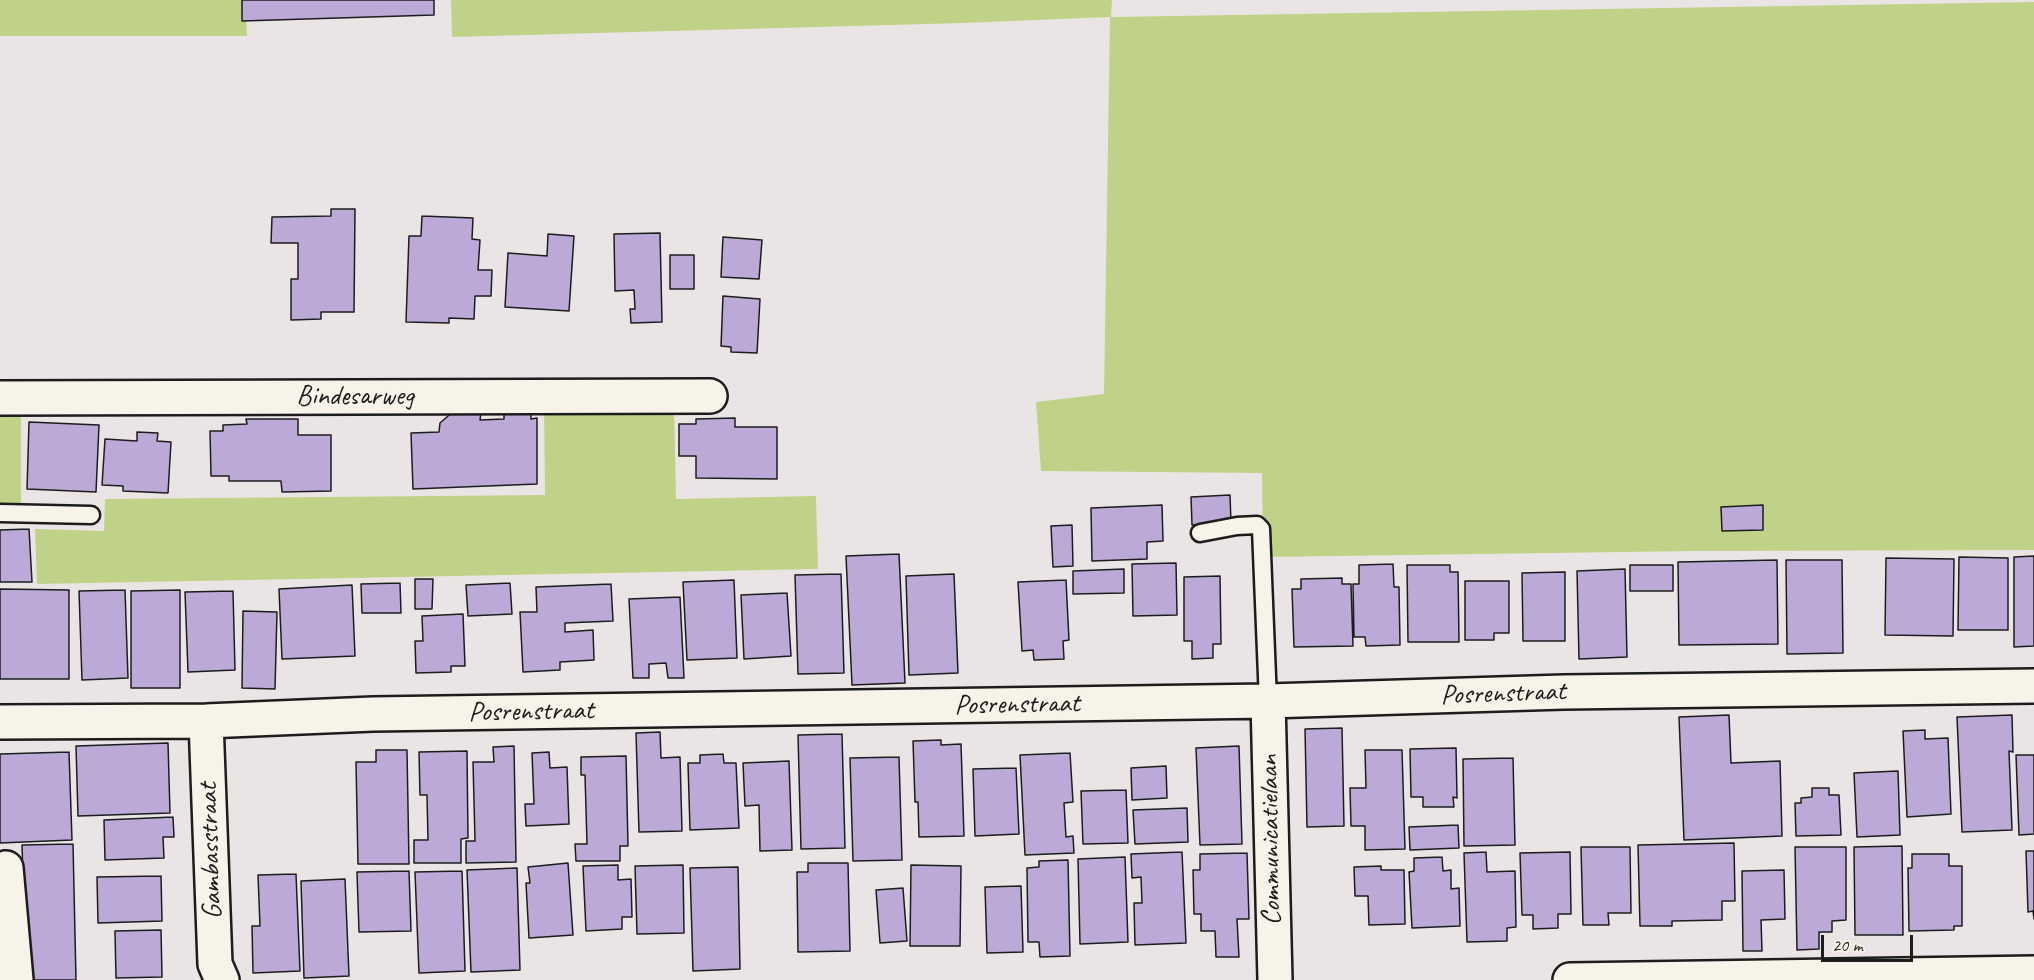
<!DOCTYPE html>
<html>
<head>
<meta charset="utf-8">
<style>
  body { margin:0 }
  #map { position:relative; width:2034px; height:980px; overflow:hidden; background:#ebe4e5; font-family:Caveat,sans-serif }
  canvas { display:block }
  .scale { position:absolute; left:1821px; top:935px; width:92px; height:27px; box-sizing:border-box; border:3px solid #1c1c1c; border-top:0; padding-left:8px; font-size:18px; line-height:21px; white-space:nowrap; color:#1c1c1c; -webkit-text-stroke:4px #f7f3e8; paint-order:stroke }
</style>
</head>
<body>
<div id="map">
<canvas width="2034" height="980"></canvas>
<div class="scale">20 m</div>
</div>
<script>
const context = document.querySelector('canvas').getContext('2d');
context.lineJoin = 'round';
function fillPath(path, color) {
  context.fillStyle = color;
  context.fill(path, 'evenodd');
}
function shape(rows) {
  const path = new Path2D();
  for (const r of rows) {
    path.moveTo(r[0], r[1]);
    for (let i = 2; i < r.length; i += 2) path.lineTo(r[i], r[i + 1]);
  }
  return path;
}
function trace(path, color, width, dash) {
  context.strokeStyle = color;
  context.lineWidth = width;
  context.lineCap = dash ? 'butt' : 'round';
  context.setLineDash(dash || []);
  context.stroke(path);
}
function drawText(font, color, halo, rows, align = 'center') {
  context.font = font + ' Caveat,sans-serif';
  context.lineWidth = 4.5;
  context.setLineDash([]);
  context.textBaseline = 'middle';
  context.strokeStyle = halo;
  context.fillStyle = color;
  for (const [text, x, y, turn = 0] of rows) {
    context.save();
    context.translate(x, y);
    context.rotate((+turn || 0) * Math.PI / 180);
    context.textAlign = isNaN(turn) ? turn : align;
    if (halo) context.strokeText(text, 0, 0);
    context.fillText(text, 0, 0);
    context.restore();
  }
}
fillPath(shape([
  [0,0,245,0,247,36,0,36],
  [451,0,1112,0,1111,17,2034,2,2034,550,1695,551,1263,557,1262,473,1041,471,1036,402,1104,394,1110,17,963,23,452,37],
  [544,404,674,404,676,499,816,496,818,569,37,584,35,529,104,531,105,499,545,495],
  [0,409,21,409,21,505,0,505]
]), '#c0d287');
const building = shape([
  [242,0,434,0,434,15,242,21,242,0],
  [331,209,355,209,354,312,321,312,321,319,291,320,291,279,298,279,298,243,271,243,272,217,331,216,331,209],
  [422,216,473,218,472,239,480,240,478,270,492,270,491,296,475,296,474,319,449,318,449,323,406,322,409,236,421,236,422,216],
  [660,233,662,322,631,323,630,309,635,309,634,290,615,291,614,234,660,233],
  [548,234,574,236,569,311,505,307,508,253,547,256,548,234],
  [723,237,762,240,759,279,721,277,723,237],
  [670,255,694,255,694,289,670,289,670,255],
  [723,296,760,299,757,353,731,352,731,347,721,346,723,296],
  [456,409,481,413,480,420,504,419,504,413,531,413,531,419,537,418,537,484,413,489,411,433,439,432,440,423,456,409],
  [735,418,735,427,777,427,777,479,696,478,696,456,679,456,679,424,696,424,696,419,735,418],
  [246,419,298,419,298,435,331,435,331,491,282,492,281,481,229,481,229,476,211,476,210,431,223,431,223,425,247,424,246,419],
  [29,422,99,425,96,492,27,489,29,422],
  [137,432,158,433,157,441,171,442,168,493,123,491,123,486,102,485,105,439,137,441,137,432],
  [1230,495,1231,523,1192,525,1191,497,1230,495],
  [1162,505,1163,541,1147,542,1147,559,1092,561,1091,508,1162,505],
  [1763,505,1763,530,1722,531,1721,507,1763,505],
  [1072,525,1073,566,1053,567,1051,526,1072,525],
  [29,529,32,582,0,582,0,530,29,529],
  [899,554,905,683,852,685,846,556,899,554],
  [2034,556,2034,646,2014,647,2014,557,2034,556],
  [1959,557,2008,558,2008,630,1958,630,1959,557],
  [1886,558,1954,559,1953,636,1885,635,1886,558],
  [1777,560,1778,644,1679,645,1678,562,1777,560],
  [1786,560,1842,560,1843,653,1787,654,1786,560],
  [1176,563,1177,615,1133,616,1132,564,1176,563],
  [1393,564,1394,587,1399,587,1400,645,1366,646,1365,637,1354,637,1353,584,1359,584,1359,565,1393,564],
  [1407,565,1450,565,1450,572,1458,572,1459,642,1408,642,1407,565],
  [1630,565,1673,565,1673,591,1630,591,1630,565],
  [1124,569,1124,593,1073,594,1073,571,1124,569],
  [1625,569,1627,657,1579,659,1577,571,1625,569],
  [1565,572,1565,641,1523,641,1522,573,1565,572],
  [841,574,844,673,798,674,795,575,841,574],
  [954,574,958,673,909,675,906,576,954,574],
  [1220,576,1221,644,1213,644,1213,658,1192,659,1192,641,1184,641,1184,577,1220,576],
  [1342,578,1342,584,1351,584,1353,646,1294,647,1292,589,1301,589,1301,579,1342,578],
  [415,579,433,579,432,609,415,609,415,579],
  [734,580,737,658,687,660,683,582,734,580],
  [1066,580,1069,640,1063,641,1064,659,1034,660,1033,650,1022,651,1018,582,1066,580],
  [1465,581,1509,581,1509,633,1494,633,1494,640,1465,640,1465,581],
  [400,583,401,613,362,613,361,584,400,583],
  [510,583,512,614,468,616,466,585,510,583],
  [611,584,613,621,565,623,565,632,593,630,594,660,560,662,560,670,523,672,520,612,537,612,536,587,611,584],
  [352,585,355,656,282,659,279,589,352,585],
  [0,589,69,590,69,679,0,679,0,589],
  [125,590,128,678,82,680,79,591,125,590],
  [180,590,180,688,131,688,131,591,180,590],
  [233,591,235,670,188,672,185,592,233,591],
  [787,593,791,656,744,659,741,595,787,593],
  [680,597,684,678,668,678,666,663,649,664,649,678,633,678,629,599,680,597],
  [243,611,277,612,275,689,242,688,243,611],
  [463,614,465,666,451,666,451,672,416,673,415,641,423,641,422,616,463,614],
  [1729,715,1731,763,1780,761,1782,836,1684,840,1679,717,1729,715],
  [2012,715,2013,752,2009,751,2012,830,1962,832,1957,717,2012,715],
  [1342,728,1344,826,1307,827,1305,729,1342,728],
  [1925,730,1925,739,1948,738,1951,814,1907,817,1903,731,1925,730],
  [660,732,661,758,680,757,682,831,639,832,636,733,660,732],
  [842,734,845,848,801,849,798,735,842,734],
  [941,740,941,745,961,744,964,836,919,837,918,802,915,802,913,741,941,740],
  [168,743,170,813,78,816,76,746,168,743],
  [514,746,516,862,466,863,466,841,475,841,473,762,494,762,493,747,514,746],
  [1239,746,1242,844,1200,845,1196,748,1239,746],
  [1456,748,1457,798,1453,797,1454,807,1423,807,1423,797,1411,797,1410,749,1456,748],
  [376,750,407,750,409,864,358,864,356,762,376,762,376,750],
  [1365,750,1402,750,1405,849,1365,850,1365,826,1351,826,1350,788,1366,788,1365,750],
  [467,751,468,838,461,839,461,863,414,863,414,840,428,840,427,795,420,795,419,752,467,751],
  [69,752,72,840,0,843,0,754,69,752],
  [549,752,550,768,567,767,569,824,526,826,525,804,534,804,532,753,549,752],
  [1070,753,1073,802,1064,803,1066,837,1073,836,1074,853,1025,855,1020,755,1070,753],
  [723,754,724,763,736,763,739,828,690,830,688,763,700,763,700,755,723,754],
  [2016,755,2034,755,2034,834,2019,835,2016,755],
  [626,756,628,846,620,846,620,861,576,861,575,844,587,844,585,775,581,775,581,757,626,756],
  [899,757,902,860,853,861,850,758,899,757],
  [1513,758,1515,845,1464,846,1463,759,1513,758],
  [789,761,792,850,760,851,759,805,745,806,743,763,789,761],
  [1166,766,1167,798,1132,800,1131,768,1166,766],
  [1016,768,1019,834,975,836,973,769,1016,768],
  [1898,771,1900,835,1857,837,1854,773,1898,771],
  [1812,788,1829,788,1829,795,1839,795,1841,835,1796,836,1795,803,1801,803,1801,798,1812,797,1812,788],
  [1126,790,1128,843,1083,844,1081,791,1126,790],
  [1187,808,1188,842,1135,844,1133,810,1187,808],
  [173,817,174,837,163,837,164,858,105,860,104,820,173,817],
  [1458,825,1459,848,1410,850,1409,827,1458,825],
  [1734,843,1735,901,1722,901,1722,920,1672,921,1672,926,1640,926,1638,845,1734,843],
  [73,844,76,980,26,980,22,845,73,844],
  [1902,846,1903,935,1855,935,1854,847,1902,846],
  [1581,847,1630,847,1631,913,1608,913,1609,925,1583,925,1581,847],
  [1795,847,1846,847,1846,920,1832,921,1832,932,1819,932,1819,949,1797,950,1795,847],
  [2026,851,2034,851,2034,919,2033,911,2028,912,2026,851],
  [1182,852,1186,943,1135,945,1134,903,1142,903,1141,877,1132,878,1131,854,1182,852],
  [1486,852,1487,872,1515,871,1516,927,1507,928,1507,941,1467,942,1464,853,1486,852],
  [1570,852,1571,914,1558,914,1558,928,1533,929,1533,915,1522,915,1520,853,1570,852],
  [1247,853,1249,919,1237,919,1239,957,1216,957,1215,931,1201,931,1201,914,1194,914,1193,870,1200,870,1200,854,1247,853],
  [1912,854,1949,854,1949,866,1962,866,1962,926,1954,926,1954,930,1909,931,1908,868,1912,868,1912,854],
  [1125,857,1128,942,1080,944,1078,859,1125,857],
  [1442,857,1443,871,1451,870,1451,889,1459,888,1460,926,1412,928,1409,872,1414,871,1414,858,1442,857],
  [1068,860,1070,956,1040,957,1039,942,1028,942,1027,868,1039,867,1039,861,1068,860],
  [568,863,573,935,529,938,526,883,530,883,528,867,568,863],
  [808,863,848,863,850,951,798,952,797,872,808,872,808,863],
  [618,865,618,880,631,879,632,917,622,917,622,929,586,931,583,866,618,865],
  [683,865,684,933,637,934,635,866,683,865],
  [911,865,961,866,960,946,910,946,911,865],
  [1381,866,1381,870,1404,870,1405,924,1369,925,1368,896,1355,896,1354,867,1381,866],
  [738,867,740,969,693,971,690,868,738,867],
  [517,868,520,970,471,972,467,870,517,868],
  [1784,870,1785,919,1761,920,1762,951,1743,951,1742,871,1784,870],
  [409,871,411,931,359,932,357,872,409,871],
  [462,871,465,971,419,973,415,872,462,871],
  [296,874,300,971,253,973,252,926,260,926,258,875,296,874],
  [161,876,162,921,98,923,97,877,161,876],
  [345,879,349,976,304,978,301,881,345,879],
  [1021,886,1023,952,987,953,985,887,1021,886],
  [903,888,907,941,880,943,876,890,903,888],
  [161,930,162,977,116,978,115,931,161,930]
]);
fillPath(building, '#bca9d8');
trace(building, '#1c1c1c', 1.5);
const service = shape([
  [0,513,91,515],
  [1200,533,1237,526,1257,525,1261,529,1268,701]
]);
const minor = shape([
  [0,398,710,396],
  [1268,701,1275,980],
  [206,721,215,964,222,980],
  [0,722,206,721,373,714,1268,701,1564,692,2034,686],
  [6,868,16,980],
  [1570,980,2034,973]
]);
trace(service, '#1c1c1c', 21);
trace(minor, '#1c1c1c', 38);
trace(service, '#f7f3e8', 16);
trace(minor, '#f7f3e8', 33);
drawText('28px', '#1c1c1c', '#f7f3e8', [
  ["Bindesarweg",355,397],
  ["Posrenstraat",1503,694,-2],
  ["Posrenstraat",1017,705,-1],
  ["Posrenstraat",531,712,-1],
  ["Communicatielaan",1271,840,-91],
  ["Gambasstraat",211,851,-92]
]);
</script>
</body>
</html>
